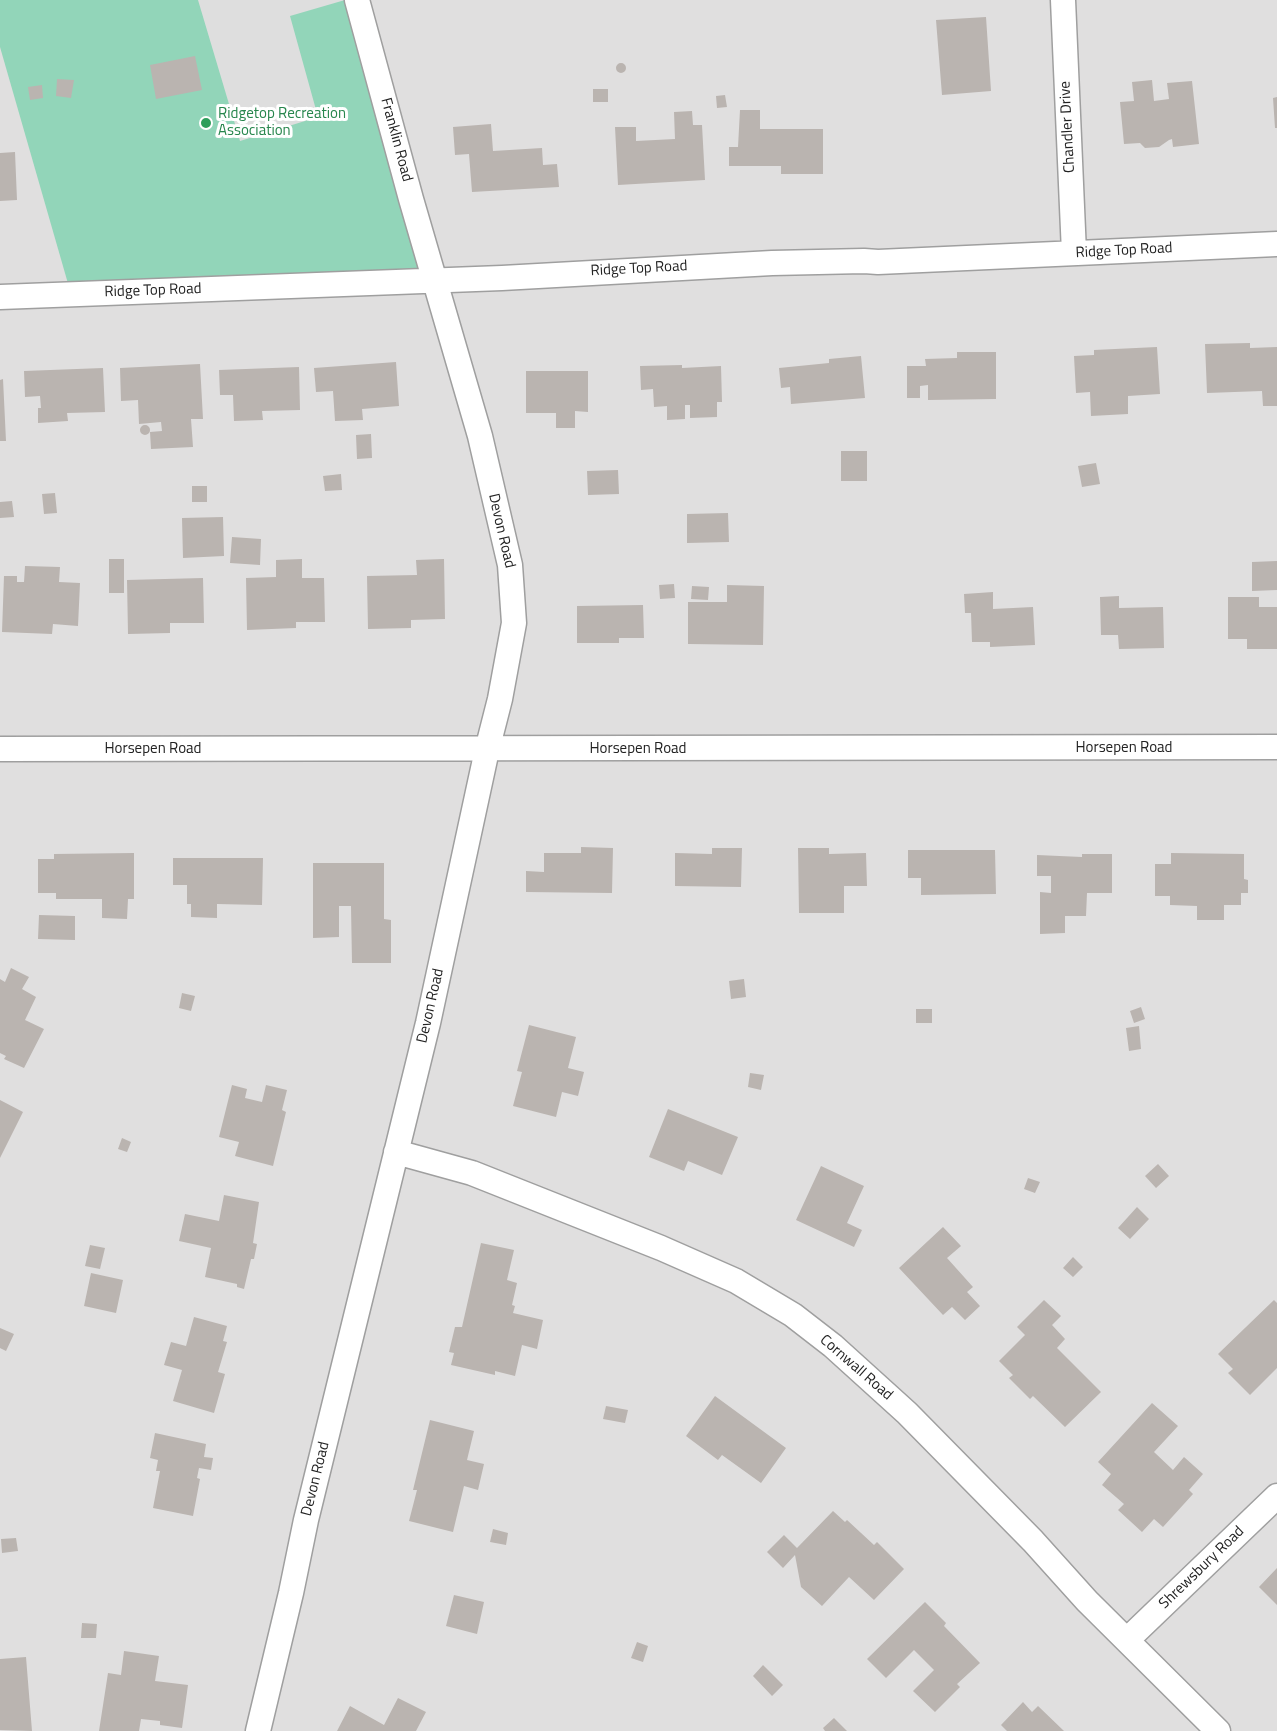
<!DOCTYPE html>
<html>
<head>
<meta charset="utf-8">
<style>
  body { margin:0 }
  canvas { display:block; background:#f1eeea }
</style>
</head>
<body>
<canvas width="1277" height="1731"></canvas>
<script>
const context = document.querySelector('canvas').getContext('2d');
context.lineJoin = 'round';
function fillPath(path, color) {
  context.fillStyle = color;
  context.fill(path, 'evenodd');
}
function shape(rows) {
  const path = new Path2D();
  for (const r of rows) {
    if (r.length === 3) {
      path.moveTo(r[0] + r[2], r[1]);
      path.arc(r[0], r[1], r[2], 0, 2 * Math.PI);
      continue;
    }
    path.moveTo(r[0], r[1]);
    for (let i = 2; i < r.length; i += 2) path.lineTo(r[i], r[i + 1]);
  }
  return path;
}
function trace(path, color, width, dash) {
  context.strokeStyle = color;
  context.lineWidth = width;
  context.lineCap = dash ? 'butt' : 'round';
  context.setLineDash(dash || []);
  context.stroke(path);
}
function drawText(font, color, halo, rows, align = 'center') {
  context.font = font + ' "Titillium Web",sans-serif';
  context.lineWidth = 6;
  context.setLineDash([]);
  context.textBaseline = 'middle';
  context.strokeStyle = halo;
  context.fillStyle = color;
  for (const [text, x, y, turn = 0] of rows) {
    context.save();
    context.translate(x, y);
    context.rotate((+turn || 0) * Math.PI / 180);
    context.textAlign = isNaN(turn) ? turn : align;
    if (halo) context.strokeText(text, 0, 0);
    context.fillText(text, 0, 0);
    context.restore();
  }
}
fillPath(shape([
  [0,0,1277,0,1277,1731,0,1731]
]), '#e0dfdf');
fillPath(shape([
  [0,0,357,0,436,280,71,294,0,47]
]), '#92d5b9');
fillPath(shape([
  [198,0,345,0,290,16,318,117,240,141]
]), '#dedede');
fillPath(shape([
  [986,17,991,91,942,95,936,20],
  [195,56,202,90,156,99,150,65],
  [621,68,5],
  [57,79,74,80,71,98,56,96],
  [1152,80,1154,101,1169,99,1167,83,1192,81,1199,144,1173,147,1172,139,1169,140,1159,147,1145,148,1140,143,1124,144,1120,102,1134,101,1132,82],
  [42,85,43,98,30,100,28,87],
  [593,89,608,89,608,102,593,102],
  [725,95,727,107,717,108,716,96],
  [1277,97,1277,128,1275,128,1273,98],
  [740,110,760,110,760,129,823,129,823,174,781,174,781,166,729,166,729,147,738,147],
  [692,111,693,125,702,125,705,180,618,185,615,127,636,127,636,141,675,139,674,112],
  [491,124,493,151,542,148,543,165,557,164,559,187,472,192,469,154,455,155,453,127],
  [15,152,17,200,0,201,0,153],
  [1250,343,1250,348,1277,347,1277,406,1263,406,1262,391,1207,393,1205,344],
  [1157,347,1160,394,1128,396,1128,414,1091,416,1090,392,1076,393,1074,356,1094,355,1094,350],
  [957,352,996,352,996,399,928,400,928,385,920,386,920,398,907,398,907,366,926,366,925,359,957,358],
  [861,356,865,398,791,404,790,387,781,388,779,368,829,363,829,359],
  [396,362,399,406,362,409,363,420,335,421,333,391,316,392,314,368],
  [200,364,203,419,191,419,193,447,151,449,150,432,162,431,161,422,139,424,138,400,121,401,120,368],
  [682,365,682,368,721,366,722,402,717,402,717,417,690,418,690,405,685,405,685,419,667,420,667,406,654,407,653,389,641,390,640,366],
  [299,367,300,410,262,411,263,420,234,421,233,395,220,395,219,370],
  [103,368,105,412,67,413,68,421,38,423,38,408,41,408,40,396,25,397,24,371],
  [526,371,588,371,588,412,575,411,575,428,556,428,556,413,526,413],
  [3,379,6,441,0,441,0,380],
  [145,430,5],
  [371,434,372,458,357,459,356,435],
  [841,451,867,451,867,481,841,481],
  [1096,463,1100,484,1082,487,1078,466],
  [618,470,619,494,588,495,587,471],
  [341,474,342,490,325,491,323,476],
  [192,486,207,486,207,502,192,502],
  [55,493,57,513,44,514,42,494],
  [12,501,14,517,0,518,0,502],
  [728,513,729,542,687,543,687,514],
  [223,517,224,556,183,558,182,518],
  [232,537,261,539,260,565,230,563],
  [109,559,124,559,124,593,109,593],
  [302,559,302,578,324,578,325,622,296,622,296,628,247,630,246,578,276,577,276,560],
  [444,559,445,619,411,620,411,628,368,629,367,576,417,575,416,560],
  [1277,561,1277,590,1252,591,1252,562],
  [25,566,60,567,59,582,80,583,78,626,53,624,52,634,2,632,4,576,17,576,17,582,24,582],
  [203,578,204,623,170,623,170,633,128,634,127,580],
  [674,584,675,598,660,599,659,585],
  [727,585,764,586,763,645,688,644,688,602,727,602],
  [692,586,709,587,708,600,691,599],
  [993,592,993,609,1033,607,1035,645,990,647,990,642,972,642,971,613,965,613,964,594],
  [1119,596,1119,608,1163,607,1164,648,1119,649,1118,635,1101,635,1100,597],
  [1228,597,1259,597,1259,607,1277,607,1277,649,1247,649,1247,639,1228,639],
  [643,605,644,638,619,638,619,643,577,643,577,606],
  [581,847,613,848,612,893,526,892,526,871,544,872,544,853,581,853],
  [712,848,742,848,741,887,675,886,675,853,712,854],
  [798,848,829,848,829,854,866,853,867,886,844,886,844,913,799,913],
  [908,850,995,850,996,894,921,895,921,878,908,878],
  [134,853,134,899,128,899,127,919,102,918,102,899,56,899,56,893,38,893,38,859,54,859,54,854],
  [1171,853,1244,854,1244,879,1248,880,1248,893,1241,893,1241,905,1224,905,1224,920,1197,920,1197,906,1170,905,1170,896,1155,896,1155,864,1171,864],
  [1082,854,1112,854,1112,893,1087,893,1086,916,1065,916,1065,933,1040,934,1040,892,1051,893,1051,876,1037,876,1037,855,1082,857],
  [173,858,263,858,262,905,217,904,217,918,191,917,191,904,187,904,187,885,173,885],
  [313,863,384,863,384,919,391,920,391,963,352,963,351,906,339,906,339,937,313,938],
  [39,915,75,916,75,940,38,939],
  [11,968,29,977,22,989,36,997,25,1020,44,1029,24,1068,4,1059,6,1056,0,1053,0,979,5,982],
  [744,979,746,997,731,999,729,981],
  [182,993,195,996,191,1011,179,1008],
  [1141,1007,1145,1019,1134,1023,1130,1011],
  [916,1009,932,1009,932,1023,916,1023],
  [529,1025,576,1037,568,1068,584,1072,578,1096,562,1092,556,1117,513,1106,522,1072,517,1071],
  [1139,1026,1141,1049,1129,1051,1126,1028],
  [750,1073,764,1075,761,1090,748,1087],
  [232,1085,247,1089,245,1098,262,1102,266,1085,287,1090,282,1110,286,1112,273,1166,235,1156,239,1142,219,1137],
  [0,1100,23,1112,0,1158],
  [668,1109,738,1137,722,1175,688,1161,684,1171,649,1157],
  [122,1138,131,1142,127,1152,118,1149],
  [1158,1164,1169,1176,1156,1188,1145,1176],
  [821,1166,864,1186,847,1223,862,1230,854,1247,796,1220],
  [1028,1178,1040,1182,1035,1193,1024,1189],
  [224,1195,259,1202,253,1243,257,1244,254,1259,251,1259,244,1289,237,1287,237,1284,205,1277,211,1248,179,1241,185,1214,219,1221],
  [1137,1207,1149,1219,1130,1239,1118,1228],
  [943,1227,961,1246,947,1258,973,1287,967,1292,980,1306,965,1320,952,1307,943,1315,899,1268],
  [481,1243,514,1250,507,1280,517,1283,512,1305,515,1306,513,1313,543,1320,537,1349,522,1345,515,1376,495,1371,495,1375,451,1365,454,1353,449,1352,455,1327,462,1327],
  [90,1245,105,1248,100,1269,85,1266],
  [1073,1257,1083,1267,1073,1277,1063,1268],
  [91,1273,123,1280,116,1313,84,1306],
  [1044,1300,1061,1316,1052,1325,1065,1339,1057,1348,1101,1392,1065,1427,1033,1396,1030,1399,1009,1378,1013,1375,999,1361,1025,1335,1017,1327],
  [1274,1300,1277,1303,1277,1368,1250,1395,1228,1373,1233,1369,1218,1354],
  [194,1317,227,1326,223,1341,227,1342,218,1372,225,1374,214,1413,173,1401,182,1370,164,1365,171,1342,186,1346],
  [0,1328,14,1334,6,1351,0,1348],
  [715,1396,786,1448,761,1483,722,1455,718,1460,686,1436],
  [1152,1403,1178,1426,1154,1452,1173,1470,1184,1457,1203,1474,1189,1490,1193,1494,1163,1527,1154,1519,1142,1532,1118,1510,1124,1504,1102,1485,1111,1474,1098,1462],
  [606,1406,628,1410,625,1423,603,1419],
  [430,1420,474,1431,467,1460,484,1464,478,1490,464,1486,453,1532,409,1521,417,1490,413,1490],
  [155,1433,206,1444,204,1457,213,1458,211,1470,199,1468,197,1478,200,1479,193,1516,153,1508,160,1471,156,1471,158,1460,150,1458],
  [833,1511,845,1522,847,1520,874,1545,877,1542,904,1569,874,1600,849,1577,822,1606,801,1587,795,1555,783,1568,767,1552,784,1535,797,1548],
  [493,1529,508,1533,506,1545,490,1542],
  [16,1538,18,1551,2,1553,1,1539],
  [1277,1568,1277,1605,1259,1587],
  [454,1595,484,1602,477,1634,446,1626],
  [925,1602,946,1623,944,1626,980,1663,957,1684,960,1687,935,1712,913,1691,934,1670,914,1650,886,1678,867,1659],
  [82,1623,97,1624,96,1638,81,1638],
  [637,1642,648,1646,643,1662,631,1658],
  [124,1651,159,1656,155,1681,188,1685,182,1728,160,1725,160,1721,141,1719,139,1731,99,1731,108,1673,121,1675],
  [26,1657,32,1731,0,1730,0,1659],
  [763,1665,783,1685,772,1696,753,1676],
  [398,1698,426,1712,416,1731,337,1731,350,1706,384,1725],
  [1023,1702,1032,1712,1038,1706,1064,1731,1007,1731,1001,1725],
  [834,1718,847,1731,825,1731,823,1728]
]), '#bab4b0');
const minor = shape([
  [1063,0,1074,253],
  [0,297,502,278,772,263,864,261,878,262,1277,244],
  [0,749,1277,747],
  [396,1152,472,1173,661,1248,736,1281,793,1315,833,1346,907,1413,1033,1541,1087,1601,1218,1731],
  [1127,1640,1277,1496],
  [258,1731,291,1593,306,1520,428,1023,487,750,500,699,514,623,510,565,480,436,411,199,357,0]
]);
trace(minor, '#9f9f9f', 27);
trace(minor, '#fff', 24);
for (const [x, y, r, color] of [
  [206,123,6,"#2e9e5b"]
]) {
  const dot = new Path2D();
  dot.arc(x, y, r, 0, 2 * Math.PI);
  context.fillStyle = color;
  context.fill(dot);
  trace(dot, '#fff', 2);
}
drawText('15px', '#27864d', '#fff', [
  ["Ridgetop Recreation",218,114],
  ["Association",218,131]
], 'left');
drawText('15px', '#222', '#fff', [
  ["Chandler Drive",1068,127,-93],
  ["Franklin Road",396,140,75],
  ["Ridge Top Road",1124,251,-3],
  ["Ridge Top Road",639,269,-3],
  ["Ridge Top Road",153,291,-2],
  ["Devon Road",501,531,77],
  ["Horsepen Road",1124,748],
  ["Horsepen Road",153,749],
  ["Horsepen Road",638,749],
  ["Devon Road",431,1006,-77],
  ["Cornwall Road",856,1368,41],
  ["Devon Road",316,1479,-76],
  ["Shrewsbury Road",1202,1568,-44]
]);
</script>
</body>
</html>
